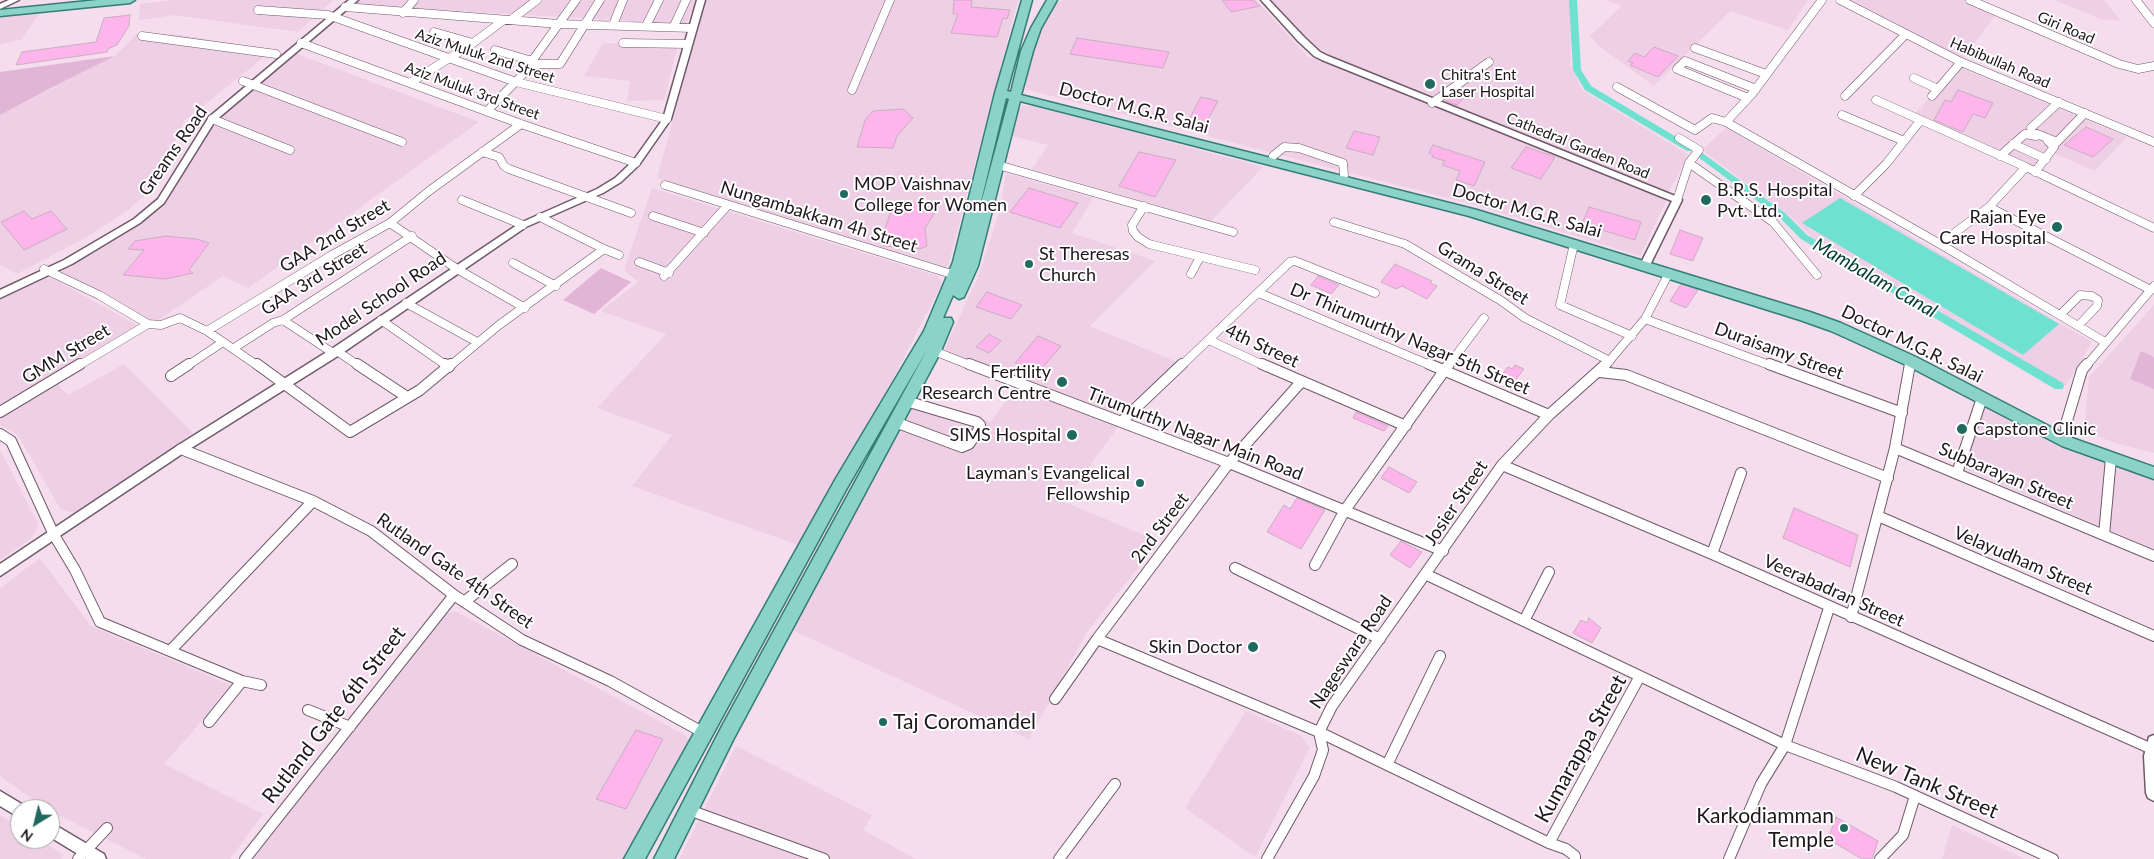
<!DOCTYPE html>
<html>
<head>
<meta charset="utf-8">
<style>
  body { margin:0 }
  #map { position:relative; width:2154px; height:859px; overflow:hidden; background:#f5ddee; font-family:Lato,sans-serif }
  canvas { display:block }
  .north { position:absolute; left:10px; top:799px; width:50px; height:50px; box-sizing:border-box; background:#fff; border:1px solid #a5a2a4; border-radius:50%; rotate:216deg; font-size:14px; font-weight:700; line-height:20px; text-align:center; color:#1e161c }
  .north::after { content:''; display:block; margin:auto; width:18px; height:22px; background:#20695f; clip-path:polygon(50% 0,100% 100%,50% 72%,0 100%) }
</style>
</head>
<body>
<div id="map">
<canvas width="2154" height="859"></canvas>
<div class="north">N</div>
</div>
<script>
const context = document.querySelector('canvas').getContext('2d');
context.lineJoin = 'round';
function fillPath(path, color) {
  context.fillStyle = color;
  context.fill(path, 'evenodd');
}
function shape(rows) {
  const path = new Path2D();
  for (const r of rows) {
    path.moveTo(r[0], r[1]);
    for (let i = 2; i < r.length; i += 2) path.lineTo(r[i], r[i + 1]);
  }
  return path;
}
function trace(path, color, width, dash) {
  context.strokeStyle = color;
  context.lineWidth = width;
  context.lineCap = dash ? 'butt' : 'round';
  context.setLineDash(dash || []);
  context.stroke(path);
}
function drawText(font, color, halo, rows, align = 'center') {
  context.font = font + ' Lato,sans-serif';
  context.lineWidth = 4;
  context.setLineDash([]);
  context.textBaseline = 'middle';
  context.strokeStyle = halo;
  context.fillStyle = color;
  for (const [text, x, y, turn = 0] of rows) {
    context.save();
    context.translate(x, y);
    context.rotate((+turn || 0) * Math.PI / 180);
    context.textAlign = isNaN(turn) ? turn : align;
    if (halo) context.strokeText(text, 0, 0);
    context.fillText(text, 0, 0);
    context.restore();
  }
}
fillPath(shape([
  [170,0,333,0,298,32,175,15,139,20,140,4],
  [358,0,697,0,686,24,352,5],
  [706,0,1018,0,948,266,942,268,657,178],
  [1063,0,1256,0,1308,57,1332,62,1667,199,1640,256,1475,205,1028,90,1024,83,1040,28,1049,8],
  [1270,0,1570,0,1571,65,1582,90,1689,155,1668,193,1322,55],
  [1606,0,1808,0,1788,30,1730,11,1654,86,1599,46,1590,36,1622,6],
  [1849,0,1965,0,1996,14,1963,59],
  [2055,0,2104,0,2121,21,2100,19],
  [39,14,21,40,0,44,0,17],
  [138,33,181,35,273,50,184,121,155,186,127,211,87,237,17,274,0,265,0,115,115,56],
  [603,43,678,45,664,100,627,101,630,81,584,76],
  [292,52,479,122,248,288,223,276,154,323,54,269,159,205,192,156,199,130,213,114],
  [1958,67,2010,88,2127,137,2095,171,2051,152,2034,167,1913,116],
  [1023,106,1034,106,1263,167,1211,221,1032,169,1048,145,1012,136,1016,112],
  [1726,128,2092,342,2066,386,1813,238,1791,217,1702,150],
  [1006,173,1093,198,1072,233,1155,261,1090,326,1177,362,1118,414,949,354,945,348,978,277,1000,209],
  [652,188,938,276,942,283,897,371,798,545,632,486,672,435,597,408,666,334,601,311,638,282,624,270],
  [52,278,137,325,50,377,68,395,124,364,193,433,76,513,61,510,18,435,0,425,0,293,31,279],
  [2154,305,2154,453,2118,444,2084,431,2089,377],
  [1015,389,1122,421,1064,502,1159,541,1087,632,1029,739,792,630,915,398,990,422],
  [1980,402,2043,437,2154,480,2154,549,1964,469],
  [0,450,39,525,32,538,0,560],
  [40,558,91,626,233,686,164,764,263,814,230,859,146,859,43,807,0,776,0,588],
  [455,611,685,735,690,742,623,859,252,859,445,614],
  [1246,711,1301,736,1310,747,1255,857,1185,808],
  [736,746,872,815,863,830,916,859,679,859],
  [0,815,20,828,20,839,38,839,64,855,61,859,0,859],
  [1952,825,2025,859,1942,859]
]), '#eecfe5');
fillPath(shape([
  [115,56,49,89,0,115,0,72],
  [601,268,631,282,594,314,563,300],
  [2141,351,2154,357,2154,389,2130,379]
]), '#e2b5d6');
fillPath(shape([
  [1840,198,2059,324,2023,355,1802,223]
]), '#6fe1d0');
fillPath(shape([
  [1569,0,1577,0,1581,70,1591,86,1693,147,1693,151,1687,151,1585,90,1573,70,1569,0],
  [1701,152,1785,213,1807,235,2063,383,2064,386,2063,389,2055,389,1801,239,1779,217,1698,157,1698,153,1701,152]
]), '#6fe1d0');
const building = shape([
  [954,0,972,0,971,7,1010,10,1007,19,1003,18,997,37,951,33,958,14,953,14,954,0],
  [1222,0,1253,0,1260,6,1231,12,1222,0],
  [130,15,129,26,117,45,108,49,107,52,16,65,22,52,96,42,104,18,130,15],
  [1077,38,1169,52,1163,68,1070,54,1077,38],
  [1654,47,1678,56,1658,77,1630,65,1633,63,1628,61,1635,53,1644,57,1654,47],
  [1460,90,1468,93,1457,105,1446,101,1460,90],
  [1958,90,1993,103,1985,118,1973,114,1963,132,1934,120,1945,100,1951,102,1958,90],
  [1201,97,1218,101,1202,131,1185,127,1201,97],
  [903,109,913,118,897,136,893,148,857,147,865,120,873,111,903,109],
  [2086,127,2113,139,2093,157,2064,145,2086,127],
  [1354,131,1380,137,1373,155,1346,148,1354,131],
  [1433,145,1485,162,1474,186,1456,180,1460,171,1442,165,1445,161,1432,157,1433,155,1429,153,1433,145],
  [1526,147,1555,157,1541,179,1511,168,1526,147],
  [1139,152,1176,160,1155,197,1119,186,1139,152],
  [1029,188,1078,203,1060,228,1010,212,1029,188],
  [900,202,933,204,937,209,925,228,927,246,920,249,884,246,880,243,893,205,900,202],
  [1589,207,1641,222,1635,240,1582,224,1589,207],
  [24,211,32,219,51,211,67,229,24,250,1,222,24,211],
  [1680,230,1703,238,1693,261,1670,254,1680,230],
  [166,236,197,239,209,243,189,270,193,273,165,279,123,275,144,250,128,249,135,241,166,236],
  [1395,264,1432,281,1430,283,1437,286,1427,299,1402,286,1396,289,1381,282,1395,264],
  [1318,276,1339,285,1331,294,1311,285,1318,276],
  [1681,284,1698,290,1686,308,1670,301,1681,284],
  [987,292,1022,305,1011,319,976,307,987,292],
  [989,334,1001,341,989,353,976,347,989,334],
  [1038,336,1061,346,1038,373,1015,363,1038,336],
  [1515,365,1524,369,1514,382,1501,376,1508,367,1512,369,1515,365],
  [1356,412,1388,426,1384,431,1353,418,1356,412],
  [1389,467,1417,482,1409,493,1381,478,1389,467],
  [1297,498,1325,510,1301,549,1267,532,1284,505,1290,509,1297,498],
  [1794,508,1858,535,1850,567,1783,538,1794,508],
  [1401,541,1422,552,1410,568,1390,555,1401,541],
  [1589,618,1601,628,1592,643,1573,633,1581,620,1587,623,1589,618],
  [636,730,663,739,626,809,596,799,636,730],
  [1836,817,1878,841,1872,859,1862,859,1828,839,1836,817]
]);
fillPath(building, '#fdb5eb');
trace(building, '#c7b0c0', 1);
const minorFar1 = shape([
  [1840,0,1961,62,2154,142],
  [1970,0,2119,64,2138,69,2154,66],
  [2136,0,2154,23],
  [345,7,559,24,692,28],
  [258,10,328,15,516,82,667,119],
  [403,13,414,0],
  [512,19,537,0],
  [613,25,623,0],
  [646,26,659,0],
  [674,26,686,0],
  [434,32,473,43],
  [142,36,276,54],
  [301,43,521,124,636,163],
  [623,43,688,44],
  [1695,48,1766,74],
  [495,50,532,61],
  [533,64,560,64,600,0],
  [1914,78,1938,89],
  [243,81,402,142],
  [410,83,473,43,504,20],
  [1617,87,1695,130,1712,118,1726,122,1940,244,2105,342],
  [852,90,890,0],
  [1845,96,1906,34],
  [1932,96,1961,62],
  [1748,98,1677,69,1685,61,1756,89],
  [1876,100,2026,167,2154,228],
  [2059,102,2031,128,2032,132,2057,142,2085,113],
  [1432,103,1489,62],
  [487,111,533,64,532,61,576,0],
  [1842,115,1904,141],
  [212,119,290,150],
  [1726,122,1752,94,1822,0],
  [2013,144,2046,159],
  [482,152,499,157,504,166,509,169,631,213],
  [1273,156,1284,147,1299,148,1343,163,1344,175],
  [2000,156,2025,134,2036,136],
  [1689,163,1773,222,1817,275],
  [998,165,1233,232],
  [2035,172,2054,147,2048,141],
  [665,185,958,276],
  [1854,196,1886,164,1920,121],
  [462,200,523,225],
  [1677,200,1689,163,1699,150,1679,138],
  [1144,206,1132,225,1133,231,1138,237,1149,244,1255,270],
  [1989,207,2151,290],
  [653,216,704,233],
  [1334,222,1405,244,1500,300,1525,318,1610,361],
  [390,223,457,269,525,308],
  [1574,244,1560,305,1632,336],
  [1940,244,1989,207,2026,167],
  [604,249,619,255],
  [639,262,669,273],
  [513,263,556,286],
  [44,269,99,295,148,324,161,325,180,318,207,331,258,366],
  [1191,274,1200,257],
  [664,276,728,205],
  [1259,293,1432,366],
  [406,303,477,342],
  [2060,315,2080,295,2092,296,2098,300,2097,306,2078,326],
  [1645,319,1772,366],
  [283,320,333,353],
  [381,320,447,366],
  [207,331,332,255,390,223,429,191,521,124],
  [1209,340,1265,366],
  [234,348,273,323,283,320,412,236],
  [337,351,359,366],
  [934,351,972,366],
  [78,366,148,324],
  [187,366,223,342],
  [450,366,499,325,604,249,540,217],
  [1181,366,1290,262,1295,261,1375,293],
  [1448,366,1484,318],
  [1605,366,1645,319,1669,273],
  [1910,366,1911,361],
  [2086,366,2154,286]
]);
const minor = shape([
  [257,364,350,432,420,390,451,364],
  [357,364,407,397],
  [445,364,449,367],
  [969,364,1229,463,1443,551],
  [1262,364,1406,426],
  [1429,364,1549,415],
  [1769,364,1902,413],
  [1600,372,1626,375,1888,478],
  [171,376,189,364],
  [0,412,80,364],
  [1122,421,1182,364],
  [895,422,962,447,969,444,978,431,980,425,977,422,906,401],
  [0,434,11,441,54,535,75,570,100,622,242,681],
  [2067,442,2066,424,2082,370,2087,364],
  [1895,448,2154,556],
  [181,449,313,501,371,531,454,595,522,640,610,681,704,733],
  [1502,465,1712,554,2152,749],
  [1957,473,1982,398],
  [1878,516,2154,636],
  [2104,535,2111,458],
  [1712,554,1741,473],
  [1315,565,1345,510,1449,364],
  [1235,568,1380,639],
  [1425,574,1785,745,1896,787,2053,859],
  [464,602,512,564],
  [1851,617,1895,448,1910,364],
  [1524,621,1549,572],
  [1097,639,1319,732,1549,843,1566,849,1575,856,1575,859],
  [171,650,313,501],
  [1055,699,1097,639,1229,463,1301,382],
  [308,710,350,727],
  [209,722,242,681,261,685],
  [1387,765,1440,656],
  [689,810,824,859],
  [1549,843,1640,676],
  [78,859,107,828],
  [245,859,454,595],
  [1059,859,1115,784],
  [1267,859,1314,776,1323,750,1319,732,1332,706,1502,465,1549,415,1606,364],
  [1729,859,1761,784,1785,745,1829,608],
  [1880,859,1903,835,1915,796]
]);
const tertiary = shape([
  [9,0,19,0,0,9,0,4,9,0],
  [349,0,358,0,215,121,164,203,140,223,72,264,0,298,0,290,64,260,134,219,158,199,209,117,349,0],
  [697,0,705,0,671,119,639,165,621,182,603,193,526,227,341,354,185,452,0,576,0,564,177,446,333,348,520,223,597,189,615,178,633,161,663,119,697,0],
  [1261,0,1269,0,1304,37,1320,52,1328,56,1680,198,1682,200,1649,267,1641,267,1640,265,1672,201,1322,60,1314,56,1298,41,1261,0],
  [0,791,25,806,26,809,20,809,20,818,0,806,0,791],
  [50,822,104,854,106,859,86,859,50,837,50,822]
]);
const secondary = shape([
  [2154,735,2154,801,2148,798,2146,793,2144,756,2149,737,2154,735]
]);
const primary = shape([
  [98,0,135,0,130,3,0,16,0,10,98,0],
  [1022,0,1032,0,1007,91,1011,92,1021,51,1031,28,1047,0,1057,0,1041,28,1033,51,1021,95,1477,210,1810,312,1841,323,1916,357,2072,438,2154,467,2154,479,2062,446,1906,365,1831,331,1800,320,1469,216,1020,101,978,266,964,297,959,299,953,295,943,318,951,318,953,322,941,351,733,740,674,859,654,859,721,728,928,348,847,488,645,859,624,859,835,480,924,331,953,262,995,93,1022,0],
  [1006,98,1009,99,977,218,1006,98]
]);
trace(minorFar1, '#6e5a69', 9);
trace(minor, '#6e5a69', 12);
trace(tertiary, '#6e5a69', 3);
trace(secondary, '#6e5a69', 3);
trace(primary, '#327d75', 3);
trace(minorFar1, '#fff', 8);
trace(minor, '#fff', 10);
fillPath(tertiary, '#fff');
fillPath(secondary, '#fff');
fillPath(primary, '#8bd3c9');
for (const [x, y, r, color] of [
  [1430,84,6,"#20695f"],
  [844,194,5,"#20695f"],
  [1706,200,6,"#20695f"],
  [2057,227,6,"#20695f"],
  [1029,264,5,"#20695f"],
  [1062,382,6,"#20695f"],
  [1962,429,6,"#20695f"],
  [1072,435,6,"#20695f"],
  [1140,483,5,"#20695f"],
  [1253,647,6,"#20695f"],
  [883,722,5,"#20695f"],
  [1844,828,5,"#20695f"]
]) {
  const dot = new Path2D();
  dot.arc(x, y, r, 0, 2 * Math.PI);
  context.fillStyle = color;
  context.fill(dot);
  trace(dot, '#fff', 2);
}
drawText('15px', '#1e161c', '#fff', [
  ["Giri Road",2066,28,23],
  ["Aziz Muluk 2nd Street",485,56,18],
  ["Habibullah Road",2000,63,23],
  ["Aziz Muluk 3rd Street",472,91,20],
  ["Cathedral Garden Road",1578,146,22]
]);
drawText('15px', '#1e161c', '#fff', [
  ["Chitra's Ent",1441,75],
  ["Laser Hospital",1441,92]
], 'left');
drawText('18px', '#1e161c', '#fff', [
  ["Doctor M.G.R. Salai",1134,108,15],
  ["Greams Road",173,151,-55],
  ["Doctor M.G.R. Salai",1527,211,16],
  ["Nungambakkam 4h Street",819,217,17],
  ["GAA 2nd Street",335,236,-31],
  ["Grama Street",1483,273,32],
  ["GAA 3rd Street",314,279,-32],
  ["Model School Road",381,299,-34],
  ["Dr Thirumurthy Nagar 5th Street",1410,339,23],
  ["Doctor M.G.R. Salai",1912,344,26],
  ["4th Street",1262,346,25],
  ["Duraisamy Street",1779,351,20],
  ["GMM Street",66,354,-31],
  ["Tirumurthy Nagar Main Road",1195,434,21],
  ["Subbarayan Street",2006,476,23],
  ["Josier Street",1456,503,-56],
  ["2nd Street",1160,528,-53],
  ["Velayudham Street",2023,561,23],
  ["Rutland Gate 4th Street",455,571,35],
  ["Veerabadran Street",1834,591,24],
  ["Nageswara Road",1351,652,-56]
]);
drawText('18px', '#1e161c', '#fff', [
  ["MOP Vaishnav",854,184,"left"],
  ["College for Women",854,205,"left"],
  ["B.R.S. Hospital",1717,190,"left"],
  ["Pvt. Ltd.",1717,211,"left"],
  ["Rajan Eye",2046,217],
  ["Care Hospital",2046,238],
  ["St Theresas",1039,254,"left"],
  ["Church",1039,275,"left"],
  ["Fertility",1051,372],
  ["Research Centre",1051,393],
  ["Capstone Clinic",1973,429,"left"],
  ["SIMS Hospital",1061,435],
  ["Layman's Evangelical",1130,473],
  ["Fellowship",1130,494],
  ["Skin Doctor",1242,647]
], 'right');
drawText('italic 19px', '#033b34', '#fff', [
  ["Mambalam Canal",1875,278,30]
]);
drawText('21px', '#1e161c', '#fff', [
  ["Rutland Gate 6th Street",334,715,-52],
  ["Kumarappa Street",1581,749,-61],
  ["New Tank Street",1927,783,23]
]);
drawText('21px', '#1e161c', '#fff', [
  ["Taj Coromandel",893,722],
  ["Karkodiamman",1834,816,"right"],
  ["Temple",1834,840,"right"]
], 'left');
</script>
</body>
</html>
